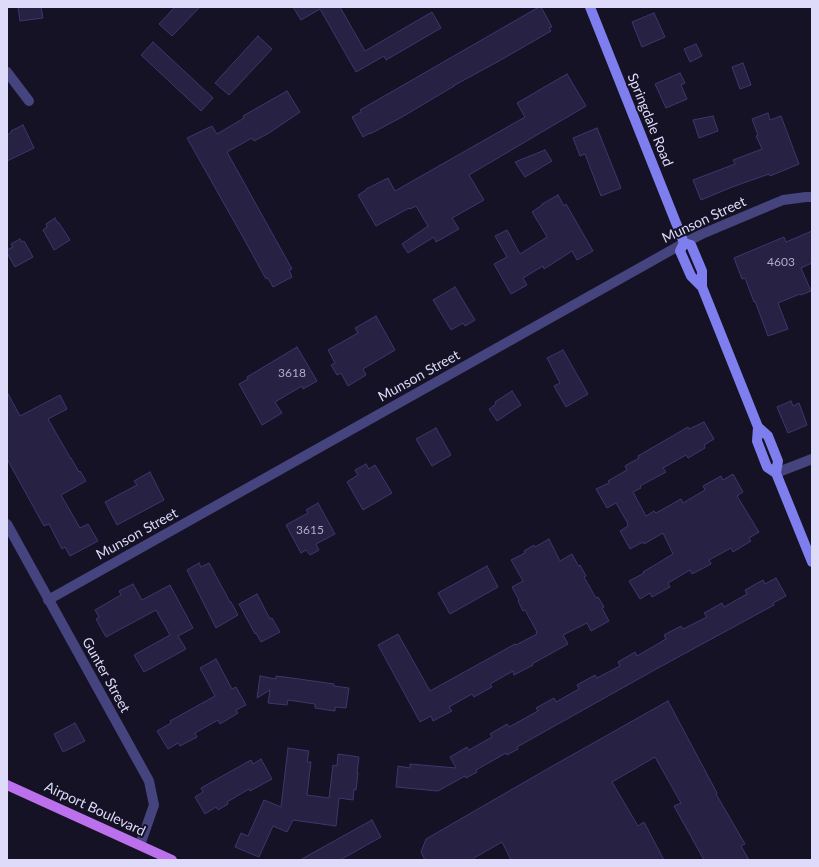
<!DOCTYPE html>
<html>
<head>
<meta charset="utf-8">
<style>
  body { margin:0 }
  #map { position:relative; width:819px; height:867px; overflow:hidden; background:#151225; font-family:Lato,sans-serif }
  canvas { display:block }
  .frame { position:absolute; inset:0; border:8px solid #dedbfa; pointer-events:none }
</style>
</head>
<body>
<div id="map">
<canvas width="819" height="867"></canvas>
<div class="frame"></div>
</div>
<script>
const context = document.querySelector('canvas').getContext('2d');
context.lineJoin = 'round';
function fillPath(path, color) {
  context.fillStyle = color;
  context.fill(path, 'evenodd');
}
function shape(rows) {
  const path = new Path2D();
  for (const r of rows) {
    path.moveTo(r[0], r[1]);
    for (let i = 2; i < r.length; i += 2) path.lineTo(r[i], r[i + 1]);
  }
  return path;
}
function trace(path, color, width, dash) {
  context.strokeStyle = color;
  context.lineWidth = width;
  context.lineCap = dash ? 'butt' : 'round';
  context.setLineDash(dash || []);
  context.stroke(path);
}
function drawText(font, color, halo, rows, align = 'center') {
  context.font = font + ' Lato,sans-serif';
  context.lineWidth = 4;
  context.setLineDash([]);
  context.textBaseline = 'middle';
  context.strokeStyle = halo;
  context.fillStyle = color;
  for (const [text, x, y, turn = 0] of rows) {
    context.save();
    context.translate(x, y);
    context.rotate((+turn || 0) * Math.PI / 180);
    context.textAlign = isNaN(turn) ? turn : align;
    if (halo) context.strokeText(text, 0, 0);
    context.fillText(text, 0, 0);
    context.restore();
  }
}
const building = shape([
  [18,7,41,7,43,18,20,21,18,7],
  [175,7,200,7,172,36,159,24,175,7],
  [293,7,340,7,365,51,432,12,441,28,386,60,384,56,356,72,320,9,301,20,293,7],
  [539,7,541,7,552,27,549,28,551,31,499,61,453,86,454,86,402,117,370,134,370,133,363,137,352,117,361,112,360,110,539,7],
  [654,13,665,37,642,47,632,22,654,13],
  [258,36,272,49,229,95,215,83,258,36],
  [153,42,213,98,201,111,141,55,153,42],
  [696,44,702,56,690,62,684,49,696,44],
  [743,63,751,85,740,89,732,67,743,63],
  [680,73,685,83,681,85,687,99,666,108,655,84,680,73],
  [567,74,586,106,469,175,484,200,452,218,459,229,436,242,434,237,408,253,402,244,428,226,416,206,410,209,409,208,376,226,358,195,366,190,366,189,388,178,395,191,525,117,517,103,567,74],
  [287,91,300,112,269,133,254,141,252,138,227,152,292,269,289,270,292,277,273,287,268,278,266,279,244,239,187,138,212,126,217,134,244,118,243,116,287,91],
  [768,113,770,120,781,116,799,164,770,176,769,174,732,187,701,200,693,180,735,164,733,160,762,149,756,136,758,135,752,119,768,113],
  [713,116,718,131,699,138,693,120,713,116],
  [23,125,34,148,7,161,7,135,12,132,11,131,23,125],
  [597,128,621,188,601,196,585,154,580,156,573,138,597,128],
  [545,150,552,161,525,177,515,162,545,150],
  [558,195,564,206,566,204,593,251,577,260,572,251,544,269,543,266,523,278,527,285,511,294,494,264,507,257,495,236,507,230,520,254,547,237,540,225,532,212,542,205,542,204,558,195],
  [55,218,57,222,59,223,70,240,54,250,43,230,47,227,46,224,55,218],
  [812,231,812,263,801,268,811,291,801,295,800,294,778,303,788,329,768,336,755,301,754,302,745,278,742,279,734,258,784,237,786,242,812,231],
  [20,239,22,242,24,241,33,257,15,267,7,253,7,250,13,247,11,244,20,239],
  [455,287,475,320,465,326,463,323,451,330,433,300,455,287],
  [376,316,395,350,363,369,366,375,348,386,341,373,337,375,331,365,335,363,328,350,358,333,355,328,376,316],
  [297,347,317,381,303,389,302,386,275,402,282,413,262,425,239,384,248,379,247,377,297,347],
  [563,350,588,394,566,407,554,386,560,383,547,358,563,350],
  [512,391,521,405,497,421,489,409,496,404,495,402,512,391],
  [7,392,20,416,60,395,67,409,48,419,71,459,71,458,79,472,80,471,86,481,61,495,80,528,88,524,98,541,70,556,65,547,62,549,49,524,44,526,7,459,7,392],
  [791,401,793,406,799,403,807,425,788,433,777,407,791,401],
  [704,422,714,439,704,445,705,448,688,458,686,455,663,468,666,472,640,486,641,488,633,492,646,516,654,511,656,513,681,499,683,503,705,490,703,486,721,476,723,480,733,474,743,492,737,496,759,532,749,538,751,541,733,552,731,548,709,560,711,564,692,574,690,570,668,583,670,587,652,597,650,593,640,599,629,581,644,573,643,572,673,554,663,533,644,544,643,542,630,549,620,531,628,526,627,522,616,503,607,508,596,489,609,483,608,481,627,470,625,466,639,458,638,456,688,427,689,429,704,422],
  [436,428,451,455,432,466,416,439,436,428],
  [366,464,369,469,375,465,392,493,363,510,347,482,358,475,355,470,366,464],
  [150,472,164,500,117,525,105,502,137,485,134,481,150,472],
  [318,503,335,534,316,544,319,550,310,555,306,550,301,553,286,525,308,513,306,510,318,503],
  [549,539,560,561,572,554,579,567,580,565,586,576,584,577,596,598,598,597,604,607,602,608,609,621,591,631,587,623,563,635,568,644,532,664,533,665,514,675,513,671,490,684,492,687,474,697,472,694,449,707,452,711,433,721,431,716,420,722,378,645,398,634,430,691,515,644,516,645,537,634,536,632,537,632,525,610,523,611,518,601,519,600,512,587,523,581,511,560,525,553,524,551,534,545,535,547,549,539],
  [199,563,201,567,209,563,230,602,231,602,238,615,216,628,187,570,199,563],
  [487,566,498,587,450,614,438,593,487,566],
  [776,578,786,596,773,603,774,605,658,668,517,747,518,749,507,755,506,753,476,770,477,772,466,778,465,776,438,791,396,787,398,766,410,768,410,764,456,768,450,757,467,747,469,750,492,737,490,734,507,724,509,727,538,711,536,708,554,698,556,702,579,689,577,685,595,675,597,678,620,666,618,662,635,652,637,656,656,645,666,639,664,635,681,626,683,629,707,617,704,613,722,603,724,607,747,594,745,590,763,580,765,584,776,578],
  [133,584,142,600,170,585,193,628,178,636,186,649,144,672,134,655,170,635,156,610,106,637,96,619,99,617,95,610,121,595,119,591,133,584],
  [257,594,270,619,272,618,280,632,261,642,256,633,255,634,239,604,257,594],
  [216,659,232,689,236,687,246,705,236,710,238,713,220,724,218,720,195,733,197,737,180,746,178,743,168,749,157,731,171,723,170,721,215,696,200,668,216,659],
  [260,676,276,679,276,676,292,678,334,684,334,686,349,688,346,708,335,707,335,711,315,708,315,704,288,700,287,705,268,703,270,690,257,698,260,676],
  [668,701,717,793,716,794,745,844,741,846,749,860,704,860,674,806,681,803,655,757,612,782,638,826,644,822,664,860,511,860,502,842,474,858,473,860,425,860,421,852,426,839,549,768,668,701],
  [75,723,85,741,63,752,54,734,75,723],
  [288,748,309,751,307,762,311,762,307,795,329,798,333,765,337,766,338,754,359,757,357,773,358,773,356,790,354,789,353,800,339,798,336,826,293,820,287,832,273,826,259,857,235,847,241,833,248,836,264,800,281,807,288,748],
  [261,759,272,779,250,791,249,789,227,802,228,804,218,810,216,807,205,814,195,797,203,792,201,788,251,760,253,764,261,759],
  [372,820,381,837,340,860,300,860,372,820]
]);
fillPath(building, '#272144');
trace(building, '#40366d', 1);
trace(shape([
  [7,72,29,101],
  [776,473,812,459],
  [7,524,149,781,154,805,140,845],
  [48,600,684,243,702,234,783,200,806,197,812,197]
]), '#45447e', 10);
trace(shape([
  [590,7,684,243,680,251,691,276,702,287,758,427,757,441,767,467,776,473,812,562],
  [684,243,691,245,702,271,702,287],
  [758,427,768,436,778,461,776,473]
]), '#7f7eee', 10);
trace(shape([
  [7,785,172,860]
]), '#bb70ec', 10);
drawText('12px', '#b0accc', null, [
  ["4603",781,262],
  ["3618",292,373],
  ["3615",310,530]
]);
drawText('14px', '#dedbfa', '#151225', [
  ["Springdale Road",650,120,68],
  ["Munson Street",704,220,-25],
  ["Munson Street",419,376,-29],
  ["Munson Street",137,534,-29],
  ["Gunter Street",106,675,61],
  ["Airport Boulevard",95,809,25]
]);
</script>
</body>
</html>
